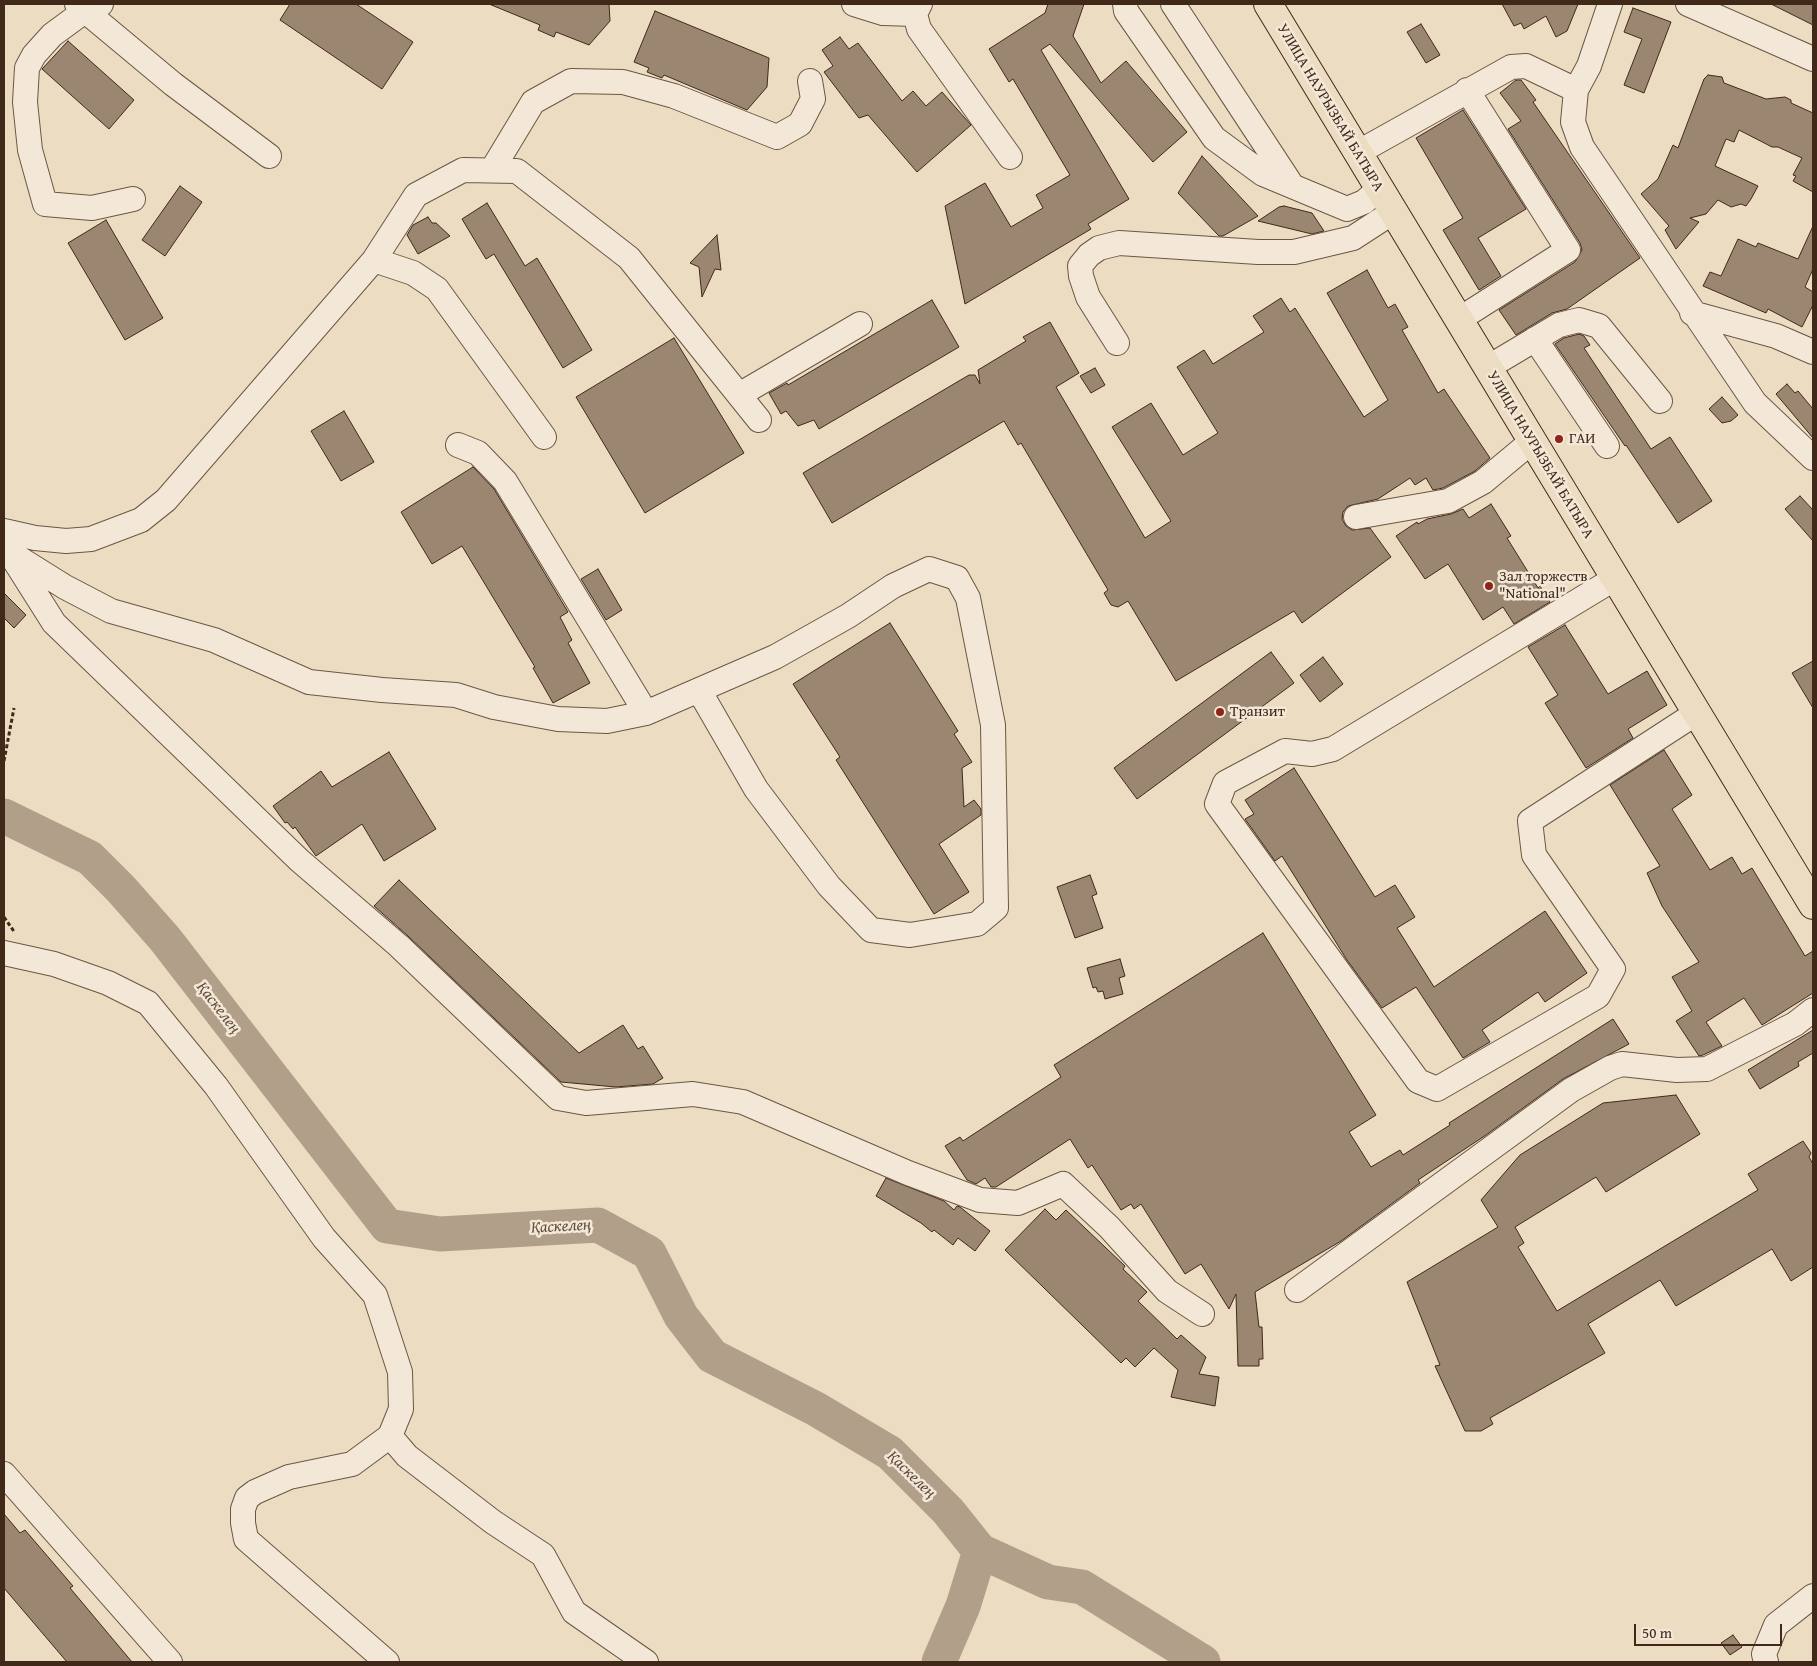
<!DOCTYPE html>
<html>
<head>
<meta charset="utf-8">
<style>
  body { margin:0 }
  #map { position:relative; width:1817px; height:1666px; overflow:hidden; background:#ecdcc2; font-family:"Gentium Book Plus",serif }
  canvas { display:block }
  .frame { position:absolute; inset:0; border:5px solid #412919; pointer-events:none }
  .scale { position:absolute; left:1634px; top:1624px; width:148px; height:22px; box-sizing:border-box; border:2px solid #412919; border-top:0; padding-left:6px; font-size:15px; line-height:18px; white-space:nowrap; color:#412919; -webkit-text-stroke:4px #f3e8d7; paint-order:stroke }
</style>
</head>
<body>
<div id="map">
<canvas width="1817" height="1666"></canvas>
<div class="frame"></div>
<div class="scale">50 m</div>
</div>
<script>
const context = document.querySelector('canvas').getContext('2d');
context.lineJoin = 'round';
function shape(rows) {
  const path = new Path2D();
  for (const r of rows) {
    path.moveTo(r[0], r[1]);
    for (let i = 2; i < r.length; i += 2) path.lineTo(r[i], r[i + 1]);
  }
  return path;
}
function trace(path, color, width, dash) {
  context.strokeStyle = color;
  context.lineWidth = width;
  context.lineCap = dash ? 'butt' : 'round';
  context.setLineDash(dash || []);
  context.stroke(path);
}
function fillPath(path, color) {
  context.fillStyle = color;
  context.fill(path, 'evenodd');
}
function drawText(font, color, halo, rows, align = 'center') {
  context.font = font + ' "Gentium Book Plus",serif';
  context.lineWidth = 5;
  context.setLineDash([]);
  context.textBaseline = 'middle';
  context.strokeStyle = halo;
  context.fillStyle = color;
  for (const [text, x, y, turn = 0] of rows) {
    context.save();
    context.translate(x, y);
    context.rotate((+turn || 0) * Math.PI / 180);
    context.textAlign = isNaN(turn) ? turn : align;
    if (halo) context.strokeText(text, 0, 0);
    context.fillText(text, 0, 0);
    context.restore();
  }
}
trace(shape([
  [4,816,90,858,121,889,165,939,387,1226,440,1234,598,1225,649,1253,681,1316,712,1356,816,1409,890,1453,948,1511,980,1551,1048,1582,1082,1587,1203,1662],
  [939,1662,963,1606,980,1551]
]), '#b29f89', 35);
const building = shape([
  [290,4,356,4,413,42,382,89,280,20,290,4],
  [489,4,609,4,610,21,589,45,556,32,554,37,538,30,540,25,489,4],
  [1048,4,1084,4,1073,36,1101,83,1126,61,1187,132,1153,162,1050,44,1041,50,1129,199,1088,224,1091,229,965,304,945,206,985,183,1011,227,1043,208,1036,195,1070,175,1013,79,1009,82,989,49,1045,13,1048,4],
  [1502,4,1578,4,1567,31,1556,37,1546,16,1524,29,1521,23,1514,26,1502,4],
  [1771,4,1813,4,1813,25,1771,4],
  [1633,8,1671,22,1644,93,1624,85,1642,39,1624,32,1633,8],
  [655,11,769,58,767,87,747,110,664,75,662,78,647,72,649,68,634,62,655,11],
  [1421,24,1440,55,1426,63,1407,32,1421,24],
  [840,37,849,49,858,43,902,101,913,91,926,106,942,92,971,125,917,172,868,115,859,118,824,72,833,66,822,50,840,37],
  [68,41,134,100,109,129,42,69,68,41],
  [1708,75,1722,77,1724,83,1766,99,1785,97,1791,100,1791,103,1813,113,1813,192,1793,181,1796,176,1793,175,1802,158,1778,147,1772,147,1739,130,1734,142,1726,139,1715,166,1758,186,1751,199,1746,206,1741,204,1731,207,1718,200,1706,214,1690,218,1699,222,1676,249,1665,230,1669,226,1641,194,1658,179,1673,145,1678,148,1704,79,1708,75],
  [1516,80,1521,80,1536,100,1533,102,1640,258,1567,309,1552,313,1516,335,1499,310,1575,262,1582,250,1580,243,1508,129,1521,121,1500,93,1516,80],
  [1463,110,1526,209,1478,238,1501,276,1479,290,1443,230,1463,218,1416,138,1463,110],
  [1202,156,1258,216,1223,236,1219,236,1178,193,1202,156],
  [180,186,202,202,165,256,142,240,180,186],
  [487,203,525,266,537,258,592,350,563,368,494,254,486,259,462,219,487,203],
  [1284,206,1312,213,1324,231,1312,234,1258,221,1279,207,1284,206],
  [428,217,432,223,436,223,450,236,418,254,407,235,413,225,428,217],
  [106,220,163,318,125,340,68,243,106,220],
  [1813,226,1813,269,1805,287,1813,292,1813,305,1802,327,1768,309,1766,313,1703,286,1710,272,1721,276,1738,239,1756,247,1758,243,1798,259,1813,226],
  [717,235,721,270,715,269,702,297,699,267,690,263,717,235],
  [1367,270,1388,308,1395,304,1408,327,1402,330,1438,393,1444,389,1490,458,1475,471,1443,488,1433,490,1426,478,1415,485,1410,478,1378,499,1348,506,1343,512,1342,519,1346,526,1352,530,1370,528,1391,557,1302,623,1294,611,1176,681,1128,601,1118,607,1111,605,1104,593,1108,590,1021,443,1018,445,1004,421,832,523,803,473,969,375,975,375,980,384,978,370,1026,341,1023,337,1050,322,1079,373,1056,387,1145,538,1171,521,1112,427,1151,403,1183,455,1218,433,1177,367,1204,350,1213,364,1264,332,1253,316,1281,298,1290,312,1295,308,1364,417,1388,400,1327,293,1367,270],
  [932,300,959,347,819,429,814,420,798,426,786,411,781,414,769,393,787,383,788,385,932,300],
  [1579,334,1584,336,1590,345,1584,348,1651,449,1670,437,1712,501,1678,523,1626,445,1625,446,1555,344,1564,338,1579,334],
  [674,338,744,453,645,513,576,397,674,338],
  [1095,368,1105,385,1091,393,1080,376,1095,368],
  [1787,384,1795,393,1798,391,1813,409,1813,438,1776,394,1787,384],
  [1722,397,1738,415,1731,421,1722,423,1709,409,1722,397],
  [344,411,374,462,341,481,311,431,344,411],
  [473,467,494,489,568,612,560,617,572,640,568,643,590,683,553,703,533,668,535,667,462,546,432,564,401,512,473,467],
  [1800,496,1813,510,1813,541,1785,509,1800,496],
  [1491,504,1511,536,1507,538,1538,588,1540,586,1550,602,1514,624,1503,607,1483,620,1448,564,1425,579,1396,536,1417,522,1418,524,1427,519,1451,514,1463,509,1469,518,1491,504],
  [598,569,622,610,606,620,581,579,598,569],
  [4,593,26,615,14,628,4,618,4,593],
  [890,623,958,731,954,734,972,762,962,768,964,807,974,800,981,809,981,815,939,844,969,892,934,914,836,760,840,757,793,684,890,623],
  [1565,625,1608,694,1647,671,1667,705,1628,729,1633,738,1586,768,1545,703,1558,695,1528,647,1565,625],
  [1271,652,1294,683,1137,799,1114,768,1271,652],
  [1323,657,1343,684,1320,702,1300,675,1323,657],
  [1813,661,1813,708,1792,673,1813,661],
  [1664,750,1692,795,1672,809,1710,870,1732,857,1742,874,1752,868,1805,956,1813,951,1813,993,1762,1025,1744,998,1706,1022,1722,1046,1703,1055,1699,1056,1676,1021,1692,1011,1672,977,1699,962,1662,906,1647,873,1660,866,1610,785,1664,750],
  [389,752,436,829,384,861,362,824,316,856,295,827,293,829,287,822,285,823,273,806,321,771,332,787,389,752],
  [1294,768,1375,897,1395,885,1415,917,1397,928,1434,987,1545,911,1587,973,1545,1002,1538,992,1482,1030,1490,1042,1463,1058,1416,987,1382,1008,1347,960,1282,856,1275,861,1245,819,1254,814,1245,800,1294,768],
  [1090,875,1097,894,1092,896,1103,928,1075,938,1057,887,1090,875],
  [399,880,579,1053,623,1025,638,1049,643,1046,663,1078,653,1084,616,1087,561,1082,408,936,374,906,399,880],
  [1263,933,1376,1115,1349,1132,1371,1167,1400,1150,1403,1155,1450,1125,1449,1123,1613,1019,1629,1044,1563,1079,1486,1135,1418,1180,1420,1183,1341,1241,1255,1292,1259,1327,1262,1327,1263,1359,1259,1359,1259,1366,1238,1366,1236,1294,1229,1309,1201,1264,1185,1274,1141,1204,1134,1209,1131,1204,1121,1210,1092,1165,1088,1168,1070,1139,996,1187,991,1187,985,1178,976,1184,967,1180,945,1146,960,1137,963,1141,1061,1077,1054,1065,1263,933],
  [1120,959,1125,976,1119,978,1123,994,1105,999,1103,991,1098,992,1096,987,1093,988,1087,968,1120,959],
  [1813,1030,1813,1053,1798,1062,1799,1066,1760,1089,1748,1070,1813,1030],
  [1676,1095,1700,1134,1606,1192,1596,1177,1515,1227,1524,1243,1518,1247,1557,1311,1758,1190,1748,1174,1803,1141,1811,1153,1809,1157,1813,1164,1813,1267,1791,1281,1772,1249,1676,1306,1660,1280,1588,1324,1605,1353,1490,1418,1493,1424,1481,1431,1465,1431,1435,1366,1440,1365,1407,1282,1498,1227,1481,1200,1520,1155,1603,1103,1676,1095],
  [886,1178,944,1201,954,1210,957,1206,960,1207,990,1231,975,1251,958,1238,953,1245,934,1230,932,1232,921,1223,876,1196,886,1178],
  [1045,1209,1056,1220,1066,1210,1125,1266,1123,1269,1147,1292,1138,1301,1177,1339,1181,1335,1206,1357,1199,1374,1219,1377,1215,1406,1171,1397,1178,1370,1154,1348,1135,1367,1126,1358,1121,1363,1005,1250,1045,1209],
  [4,1514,20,1533,25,1530,73,1586,70,1588,132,1662,67,1662,4,1588,4,1514],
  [1733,1635,1742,1647,1730,1655,1721,1643,1733,1635]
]);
fillPath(building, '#9a8671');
trace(building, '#412919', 1);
const minor = shape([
  [77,4,173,84,269,156],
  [101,4,86,10,52,35,34,55,27,68,25,102,30,150,45,204,92,208,133,199],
  [854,4,883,13,915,14],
  [920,4,915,14,919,29,1010,157],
  [1125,4,1126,11,1214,138,1263,174,1347,209,1364,202,1379,189],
  [1173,4,1291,184],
  [1610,4,1589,66,1576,90,1573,122,1582,147,1755,403,1813,458],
  [1688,4,1813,59],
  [1357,153,1511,67,1526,66,1576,90],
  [492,170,533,102,571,81,623,82,674,96,777,137,800,124,813,99,810,81],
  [374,260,413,273,437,289,544,437],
  [1692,313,1776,336,1813,352],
  [1458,320,1568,250,1467,90],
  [1535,339,1607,446],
  [1117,343,1088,297,1081,276,1080,266,1089,255,1099,248,1119,243,1258,252,1294,252,1353,238,1393,212],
  [1487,368,1559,325,1579,320,1599,326,1660,401],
  [739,395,860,324],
  [458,445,478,453,505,481,646,713],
  [1356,517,1448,501,1483,482,1531,442],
  [4,531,35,538,66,541,91,539,141,520,166,500,374,260,416,195,463,170,517,171,629,258,759,420],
  [4,546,9,552,65,587,111,611,214,640,309,682,382,690,456,695,494,707,558,719,607,721,646,713,775,657,848,616,893,586,929,569,957,578,968,598,993,725,996,908,977,924,910,935,871,930,829,886,756,789,700,692],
  [11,555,54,623,299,860,399,946,558,1098,586,1103,693,1094,743,1102,908,1173,980,1200,1018,1203,1063,1184,1109,1227,1167,1291,1202,1314],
  [1614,579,1333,749,1312,754,1285,751,1225,783,1217,804,1418,1081,1437,1089,1598,996,1613,969,1534,855,1530,821,1698,712],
  [4,953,54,964,108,983,148,1003,216,1086,324,1238,375,1295,400,1372,401,1409,390,1436,352,1464,289,1477,255,1492,247,1498,243,1509,243,1523,246,1539,387,1662],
  [1297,1290,1571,1090,1610,1068,1622,1064,1677,1070,1707,1069,1795,1024,1813,1010],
  [390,1436,407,1456,493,1522,543,1555,574,1612,646,1662],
  [4,1474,170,1662],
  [1766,1662,1764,1654,1776,1625,1813,1596]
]);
const major = shape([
  [1268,4,1813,905]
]);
trace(minor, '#6c5643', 26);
trace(major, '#412919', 30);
trace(shape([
  [4,761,14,708],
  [4,917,15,933]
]), '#412919', 3, [4, 2.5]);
trace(minor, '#f3e8d7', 24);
trace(major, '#ecdcc2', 28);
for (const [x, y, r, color] of [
  [1559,439,5,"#8f2418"],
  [1489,586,5,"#8f2418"],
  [1220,712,5,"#8f2418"]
]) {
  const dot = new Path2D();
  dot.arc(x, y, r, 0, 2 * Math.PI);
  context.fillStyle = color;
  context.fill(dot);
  trace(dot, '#f3e8d7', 2);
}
drawText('15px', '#412919', '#f3e8d7', [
  ["УЛИЦА НАУРЫЗБАЙ БАТЫРА",1330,108,59],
  ["УЛИЦА НАУРЫЗБАЙ БАТЫРА",1540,455,59]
]);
drawText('15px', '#412919', '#f3e8d7', [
  ["ГАИ",1569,439],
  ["Зал торжеств",1499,577],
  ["\"National\"",1499,594],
  ["Транзит",1230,712]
], 'left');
drawText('italic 16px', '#634c3b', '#f3e8d7', [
  ["Қаскелең",218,1008,52],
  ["Қаскелең",561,1227,-3],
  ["Қаскелең",911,1475,44]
]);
</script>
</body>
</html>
